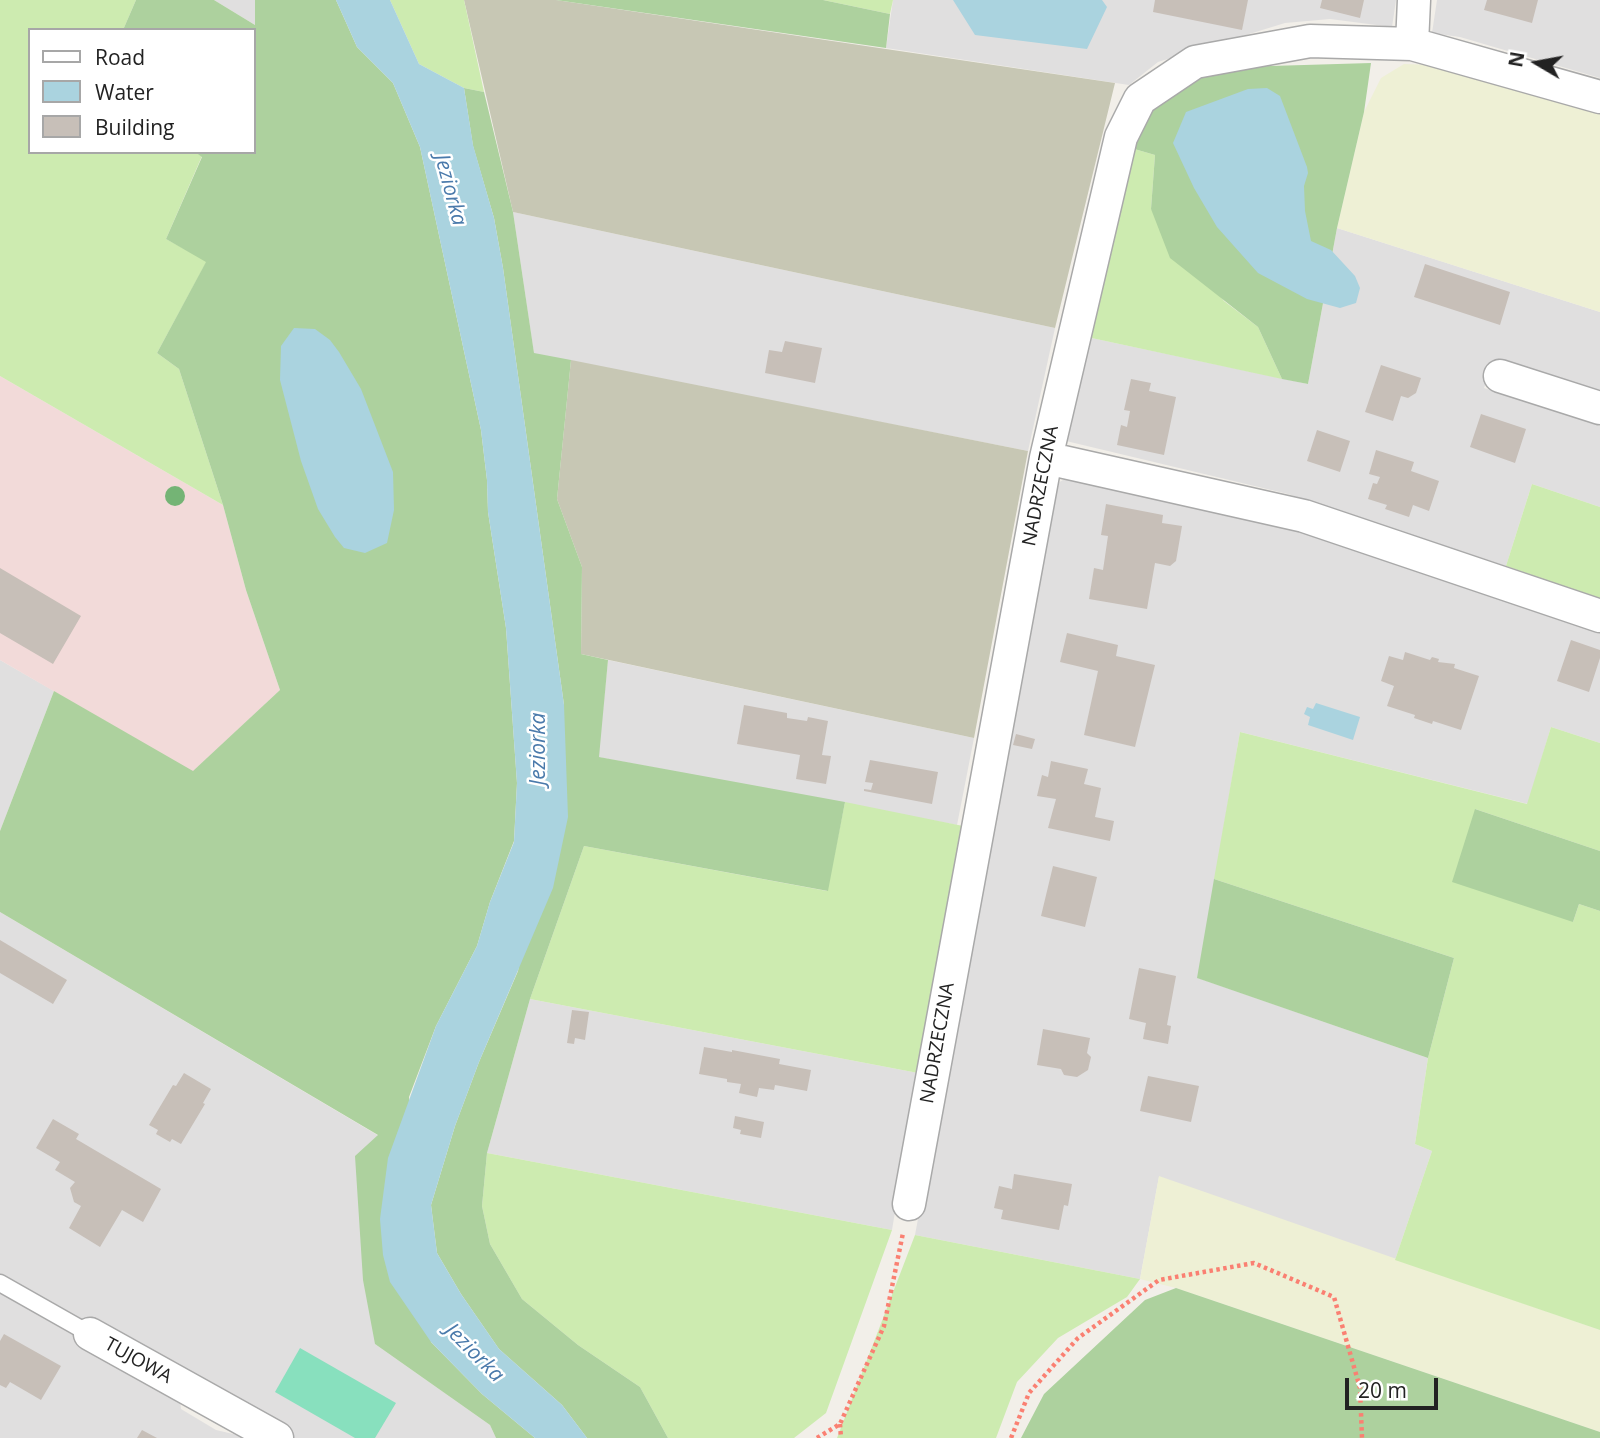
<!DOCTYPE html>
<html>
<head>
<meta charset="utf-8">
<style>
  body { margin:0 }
  #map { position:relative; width:1600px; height:1438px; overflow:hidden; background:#f2efe9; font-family:"Open Sans",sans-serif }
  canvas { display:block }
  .legend { position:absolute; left:28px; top:28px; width:228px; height:126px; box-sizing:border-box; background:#fff; border:2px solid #a7a7a7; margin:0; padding:9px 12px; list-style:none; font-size:21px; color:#222 }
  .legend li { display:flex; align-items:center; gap:14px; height:35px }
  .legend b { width:35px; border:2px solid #a7a7a7 }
  .north { position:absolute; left:1502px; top:28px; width:70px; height:70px; -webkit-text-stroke:5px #fff; paint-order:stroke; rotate:280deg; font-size:19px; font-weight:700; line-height:28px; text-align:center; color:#222 }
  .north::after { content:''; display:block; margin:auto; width:24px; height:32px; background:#222; clip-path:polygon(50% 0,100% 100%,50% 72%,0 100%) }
  .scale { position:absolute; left:1345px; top:1378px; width:93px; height:32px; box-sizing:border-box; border:4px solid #222; border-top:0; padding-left:9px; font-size:21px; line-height:24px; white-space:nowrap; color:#222; -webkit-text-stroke:5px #fff; paint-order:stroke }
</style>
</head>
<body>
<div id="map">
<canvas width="1600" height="1438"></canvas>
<ul class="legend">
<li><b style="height:9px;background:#fff"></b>Road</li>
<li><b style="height:19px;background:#aad3df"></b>Water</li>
<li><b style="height:19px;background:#c7bfb8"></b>Building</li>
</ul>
<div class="north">N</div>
<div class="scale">20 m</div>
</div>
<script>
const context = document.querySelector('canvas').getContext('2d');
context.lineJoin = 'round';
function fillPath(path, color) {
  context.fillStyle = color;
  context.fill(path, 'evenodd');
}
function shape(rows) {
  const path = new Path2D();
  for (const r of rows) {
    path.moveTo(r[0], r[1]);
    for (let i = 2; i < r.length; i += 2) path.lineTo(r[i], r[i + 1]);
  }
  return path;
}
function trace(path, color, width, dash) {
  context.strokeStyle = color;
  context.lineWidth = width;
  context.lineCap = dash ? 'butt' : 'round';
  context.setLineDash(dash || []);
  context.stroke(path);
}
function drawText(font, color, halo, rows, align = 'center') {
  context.font = font + ' "Open Sans",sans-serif';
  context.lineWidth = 5;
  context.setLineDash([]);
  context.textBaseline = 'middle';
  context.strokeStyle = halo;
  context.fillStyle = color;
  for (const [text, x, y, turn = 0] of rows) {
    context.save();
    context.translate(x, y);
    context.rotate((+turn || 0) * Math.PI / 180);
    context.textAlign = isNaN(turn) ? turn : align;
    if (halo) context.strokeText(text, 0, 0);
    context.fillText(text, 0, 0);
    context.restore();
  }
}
fillPath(shape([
  [214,0,255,0,255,25],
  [893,0,1396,0,1392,27,1330,19,1285,23,1158,62,1129,85,886,48],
  [1437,0,1600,0,1600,78,1460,37,1432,33],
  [513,212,1055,328,1028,451,534,354],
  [1337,228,1600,312,1600,393,1495,359,1484,388,1600,426,1600,507,1532,484,1506,566,1288,494,1066,441,1087,337,1308,384],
  [1076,473,1281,524,1600,630,1600,743,1551,727,1528,804,1240,732,1198,978,1428,1058,1415,1144,1432,1151,1395,1260,1159,1177,1140,1279,915,1235,1054,485],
  [0,660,54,691,0,831],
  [608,660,974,738,957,825,598,757],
  [0,912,379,1136,375,1344,490,1425,496,1438,293,1438,92,1325,180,1399,181,1409,216,1430,250,1438,0,1438],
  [530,999,918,1073,892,1230,487,1153]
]), '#e0dfdf');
fillPath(shape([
  [0,376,223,505,246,590,280,690,193,772,0,660]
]), '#f2dad9');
fillPath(shape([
  [464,0,556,0,1115,83,1055,328,513,212],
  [571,360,1028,451,974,738,581,654,582,567,557,499]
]), '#c7c7b4');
fillPath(shape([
  [1404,64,1435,65,1600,109,1600,312,1337,228,1364,112,1381,78],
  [1159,1176,1600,1330,1600,1432,1176,1288,1140,1279]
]), '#eef0d5');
fillPath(shape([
  [0,0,136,0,123,30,30,30,30,152,195,152,202,156,166,239,207,261,157,353,179,369,223,505,0,376],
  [390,0,464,0,484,92,464,88,419,64],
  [823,0,893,0,890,14],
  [1131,148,1155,155,1151,209,1224,301,1258,327,1282,379,1087,337],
  [1532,484,1600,507,1600,599,1506,566],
  [1551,727,1600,743,1600,851,1475,809,1573,922,1579,904,1600,911,1600,1330,1395,1260,1432,1151,1415,1144,1428,1058,1454,958,1214,879,1240,732,1527,804],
  [845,802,968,827,918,1073,530,999,584,846,827,891],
  [487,1153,892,1230,826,1413,794,1438,668,1438,640,1387,578,1345,522,1299,490,1244,482,1206],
  [915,1235,1140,1279,1127,1297,1058,1338,1017,1382,996,1438,837,1438]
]), '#cdebb0');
fillPath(shape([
  [136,0,214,0,255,25,255,0,336,0,357,47,393,83,420,147,481,430,487,480,488,512,506,628,517,783,514,841,490,902,477,946,436,1026,409,1097,431,1342,482,1394,535,1438,496,1438,490,1425,375,1344,363,1280,355,1156,378,1135,0,912,0,831,54,691,193,771,280,690,246,590,223,505,179,369,157,353,206,262,166,239,202,157,195,152,254,152,254,30,123,30],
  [556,0,823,0,890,14,886,48],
  [1371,63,1364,112,1337,228,1308,384,1282,379,1258,327,1170,258,1151,209,1155,155,1131,148,1139,121,1187,81,1237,67],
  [464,88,484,92,513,212,534,353,571,360,557,499,582,567,581,654,608,660,599,757,845,802,828,891,584,846,530,999,487,1153,482,1206,490,1244,522,1299,578,1345,640,1387,668,1438,587,1438,562,1405,499,1349,461,1294,437,1253,431,1205,455,1126,479,1062,518,971,564,705,503,268,494,218,473,146],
  [1475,809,1600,851,1600,911,1579,904,1573,922,1452,882],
  [1214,879,1454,958,1428,1058,1197,978],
  [1176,1288,1600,1432,1600,1438,1021,1438,1044,1394,1145,1300]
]), '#add19e');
fillPath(shape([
  [300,1348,396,1403,375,1438,355,1438,275,1392]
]), '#88e0be');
fillPath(shape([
  [336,0,390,0,419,64,464,88,473,145,494,218,503,268,564,705,568,817,553,888,479,1062,455,1126,431,1205,437,1253,461,1294,499,1349,562,1405,587,1438,535,1438,482,1394,431,1342,390,1282,383,1255,380,1219,388,1158,436,1026,477,946,490,902,514,842,517,783,506,628,488,512,487,480,481,430,420,147,393,83,357,47],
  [953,0,1102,0,1107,7,1087,49,975,35],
  [1267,88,1280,96,1307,167,1308,173,1304,186,1305,211,1311,241,1331,250,1355,276,1360,288,1356,303,1340,308,1307,299,1258,273,1217,227,1194,188,1173,143,1186,112,1248,89],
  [294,328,315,329,330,340,339,352,361,389,393,472,394,510,387,543,365,553,344,548,335,537,318,509,301,461,280,380,281,346],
  [1316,703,1360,717,1353,740,1308,725,1310,717,1304,714,1307,707,1313,709]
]), '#aad3df');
fillPath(shape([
  [1155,0,1248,0,1242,30,1153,12],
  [1322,0,1364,0,1360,18,1320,8],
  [1487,0,1538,0,1532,23,1484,10],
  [1425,264,1510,292,1500,325,1414,297],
  [785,341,822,348,815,383,765,373,769,350,782,352],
  [1381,365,1421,378,1416,393,1408,398,1401,396,1393,421,1365,412],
  [1131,379,1151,383,1149,391,1176,397,1164,455,1117,445,1121,425,1127,427,1130,411,1124,410],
  [1481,414,1526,429,1515,463,1470,447],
  [1317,430,1350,441,1340,472,1307,461],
  [1376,450,1414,462,1411,471,1439,481,1429,511,1413,505,1409,517,1385,509,1387,505,1368,499,1373,483,1377,484,1380,477,1369,474],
  [1106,504,1163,515,1162,523,1182,526,1176,561,1170,566,1155,563,1147,609,1089,599,1094,568,1103,570,1108,536,1101,535],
  [0,568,81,616,53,664,0,633],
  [1067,633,1118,645,1116,656,1155,665,1135,747,1084,735,1098,671,1060,662],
  [1571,640,1600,650,1600,658,1589,692,1557,681],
  [1405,652,1430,660,1432,657,1439,659,1438,662,1455,664,1454,668,1479,676,1461,730,1433,721,1432,724,1414,718,1415,715,1387,706,1394,686,1381,681,1389,656,1403,660],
  [744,705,787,713,787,718,807,721,808,717,828,721,822,755,831,756,826,784,796,779,800,755,737,744],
  [1016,734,1035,739,1032,749,1013,745],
  [870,760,938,772,932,804,864,791,864,789,871,790,873,783,865,782],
  [1051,761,1088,769,1084,784,1101,788,1095,817,1114,821,1110,841,1048,828,1056,799,1037,796,1042,775,1048,777],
  [1053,866,1097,877,1085,927,1041,916],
  [0,940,67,980,53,1004,0,973],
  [1139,968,1176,976,1167,1025,1171,1026,1168,1044,1143,1039,1146,1023,1129,1019],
  [572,1010,589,1012,585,1040,575,1038,574,1044,567,1043],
  [1043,1029,1090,1038,1087,1053,1091,1057,1088,1070,1077,1077,1064,1075,1061,1069,1037,1065],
  [704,1047,732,1052,732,1050,780,1059,779,1064,811,1070,807,1091,775,1085,774,1090,759,1088,757,1097,739,1093,741,1084,727,1082,727,1079,699,1074],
  [184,1073,211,1089,203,1103,205,1104,181,1144,172,1139,170,1142,156,1134,158,1130,149,1125,173,1085,176,1086],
  [1148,1076,1199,1086,1191,1122,1140,1111],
  [735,1116,764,1122,761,1138,740,1134,741,1130,733,1128],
  [53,1119,79,1134,76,1139,161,1189,143,1222,122,1210,100,1247,69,1228,81,1206,74,1202,70,1188,75,1182,55,1170,60,1162,36,1148],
  [1014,1174,1072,1184,1068,1206,1064,1205,1059,1230,1001,1219,1003,1210,994,1208,999,1186,1012,1189],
  [4,1334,61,1366,41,1400,10,1382,6,1388,0,1385,0,1341],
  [142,1430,157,1438,137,1438]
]), '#c7bfb8');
const lane = shape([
  [0,1283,90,1334]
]);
const street = shape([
  [1412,44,1600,97],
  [1500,376,1600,408],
  [1046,458,1304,516,1600,616],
  [909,1204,1046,458,1121,137,1140,99,1195,62,1310,41,1412,44,1414,0],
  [90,1334,277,1438]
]);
trace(lane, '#a9a9a9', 19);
trace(street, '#a9a9a9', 35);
trace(shape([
  [840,1424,841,1438],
  [817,1438,840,1424,884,1326,903,1233],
  [1011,1438,1029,1393,1078,1338,1159,1280,1254,1263,1334,1297,1360,1388,1362,1438]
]), '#fa8072', 4.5, [3.5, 3.5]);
trace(lane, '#fff', 16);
trace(street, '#fff', 32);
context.fillStyle = '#74b475';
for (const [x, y] of [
  [175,496]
]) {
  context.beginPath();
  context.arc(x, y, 10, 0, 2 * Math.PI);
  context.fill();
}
drawText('19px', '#222', '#fff', [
  ["NADRZECZNA",1041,486,-79],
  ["NADRZECZNA",938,1043,-80],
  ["TUJOWA",138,1361,29]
]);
drawText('italic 21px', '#4a7aab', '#fff', [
  ["Jeziorka",450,190,75],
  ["Jeziorka",539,749,-90],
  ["Jeziorka",474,1353,45]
]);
</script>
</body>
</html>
